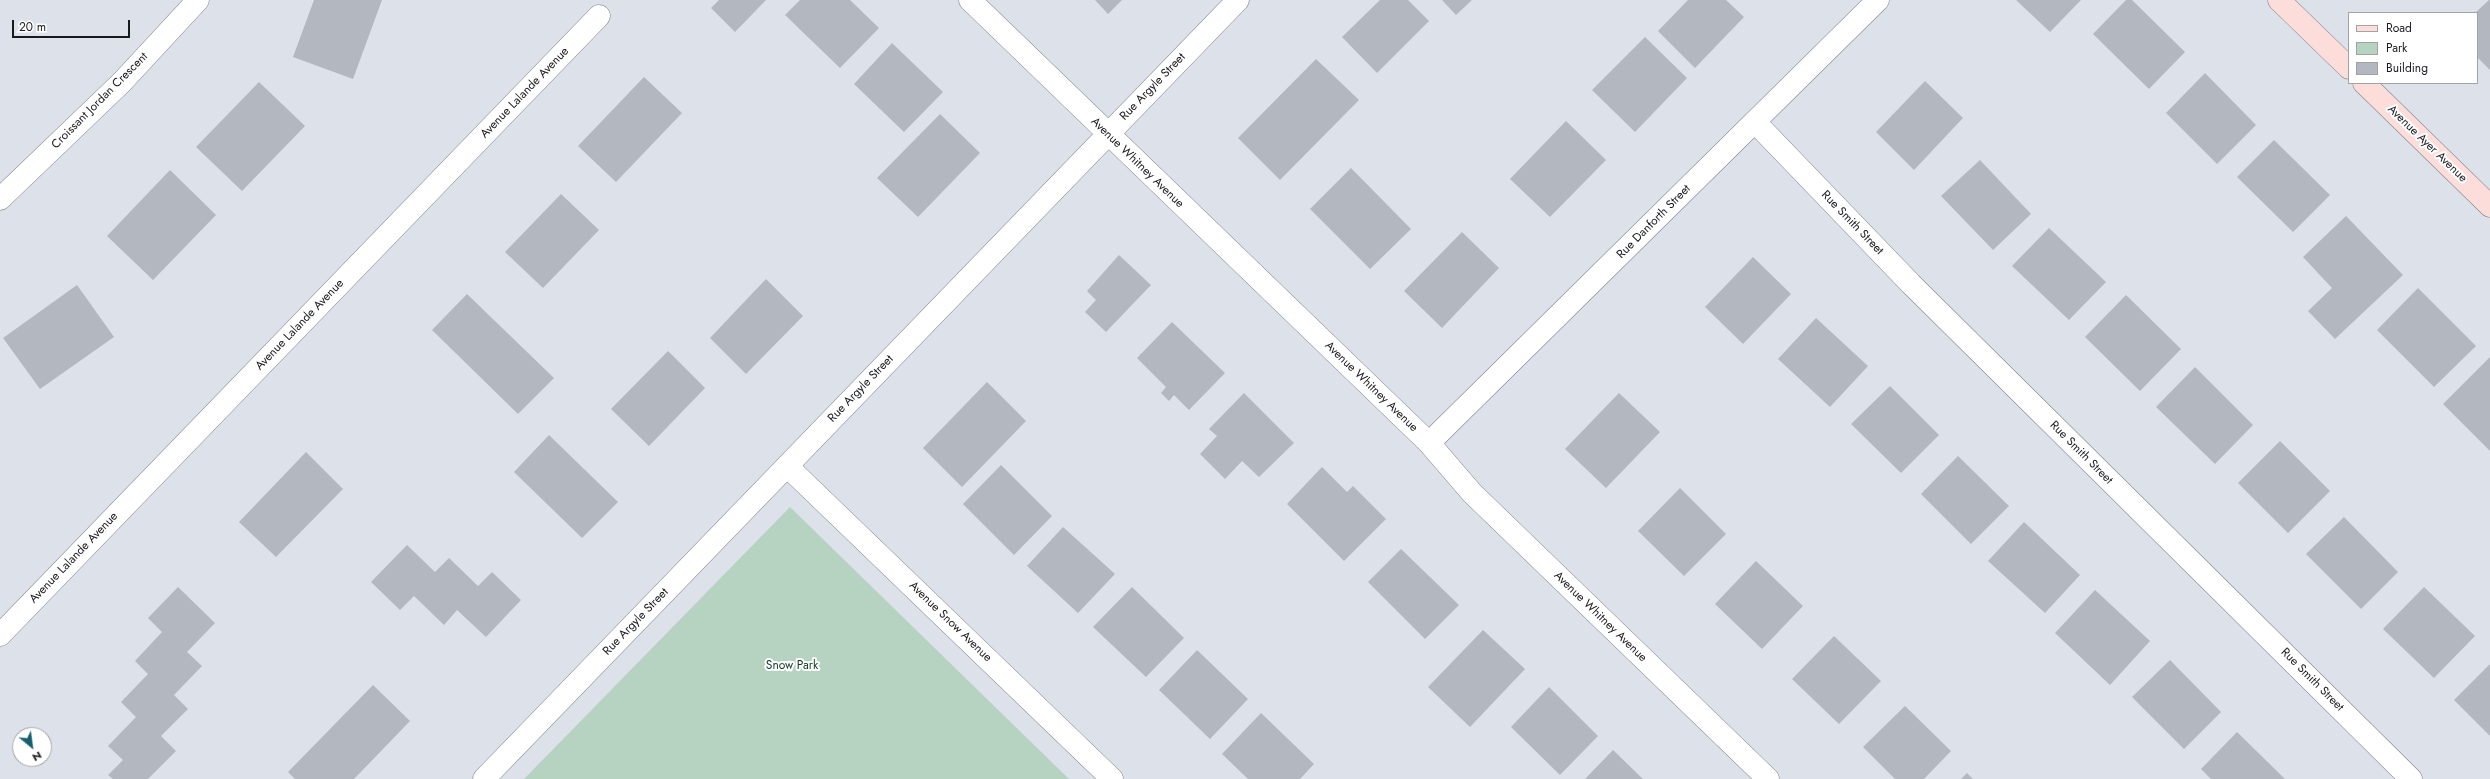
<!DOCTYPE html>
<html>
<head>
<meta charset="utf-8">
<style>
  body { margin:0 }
  #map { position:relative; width:2490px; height:779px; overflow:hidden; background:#dde1ea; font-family:Jost,sans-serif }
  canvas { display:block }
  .legend { position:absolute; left:2348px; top:12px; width:130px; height:72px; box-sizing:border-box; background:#fff; border:1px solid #a2a3a4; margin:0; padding:5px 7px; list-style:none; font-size:12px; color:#17191c }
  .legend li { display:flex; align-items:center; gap:8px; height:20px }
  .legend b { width:20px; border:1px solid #a2a3a4 }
  .north { position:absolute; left:12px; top:727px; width:40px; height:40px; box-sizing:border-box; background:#fff; border:1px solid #a2a3a4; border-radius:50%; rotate:151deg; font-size:11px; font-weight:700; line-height:16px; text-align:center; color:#17191c }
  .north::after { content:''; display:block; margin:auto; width:14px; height:18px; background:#165f6e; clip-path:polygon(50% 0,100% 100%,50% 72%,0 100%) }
  .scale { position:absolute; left:12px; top:20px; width:118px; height:18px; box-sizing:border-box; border:2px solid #17191c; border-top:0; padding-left:5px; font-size:12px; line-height:14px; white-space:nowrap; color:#17191c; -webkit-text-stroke:3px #fff; paint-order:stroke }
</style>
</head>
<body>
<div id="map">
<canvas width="2490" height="779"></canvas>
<ul class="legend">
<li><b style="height:5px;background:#fcddda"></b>Road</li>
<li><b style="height:11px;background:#b5d3c0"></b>Park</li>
<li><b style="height:11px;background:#b3b7bf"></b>Building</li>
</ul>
<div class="north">N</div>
<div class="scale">20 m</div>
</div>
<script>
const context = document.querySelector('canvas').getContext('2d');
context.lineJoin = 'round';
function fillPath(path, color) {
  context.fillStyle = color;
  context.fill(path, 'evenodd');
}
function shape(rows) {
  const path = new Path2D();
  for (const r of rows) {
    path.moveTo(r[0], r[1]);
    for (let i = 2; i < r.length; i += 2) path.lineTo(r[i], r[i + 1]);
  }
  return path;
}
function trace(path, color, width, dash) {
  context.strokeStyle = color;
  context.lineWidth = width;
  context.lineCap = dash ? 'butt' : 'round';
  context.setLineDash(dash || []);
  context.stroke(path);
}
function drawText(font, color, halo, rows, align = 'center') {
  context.font = font + ' Jost,sans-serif';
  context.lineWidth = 4;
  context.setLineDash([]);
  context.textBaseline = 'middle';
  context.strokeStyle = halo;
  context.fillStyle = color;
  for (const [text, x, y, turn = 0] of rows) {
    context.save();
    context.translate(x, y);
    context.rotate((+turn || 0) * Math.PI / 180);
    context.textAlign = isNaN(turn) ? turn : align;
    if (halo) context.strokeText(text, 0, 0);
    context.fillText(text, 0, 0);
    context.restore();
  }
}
fillPath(shape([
  [790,507,1069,779,524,779]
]), '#b5d3c0');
fillPath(shape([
  [314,0,382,0,353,79,293,57],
  [719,0,766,0,735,32,711,8],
  [800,0,850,0,879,28,840,68,785,15],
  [1095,0,1122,0,1108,14],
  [1380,0,1408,0,1429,21,1377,73,1342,37],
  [1442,0,1472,0,1456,15],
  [1688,0,1726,0,1744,17,1695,68,1658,31],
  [2016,0,2081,0,2050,32],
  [2126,0,2132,0,2185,52,2149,89,2093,34],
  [2489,0,2490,0,2490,70,2477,57,2475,13],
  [1645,37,1687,78,1635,132,1592,90],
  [892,43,943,92,904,132,854,84],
  [1316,59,1359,100,1280,180,1238,138],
  [2205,73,2256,125,2217,164,2166,113],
  [644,77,682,113,616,182,578,146],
  [1925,81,1963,118,1914,170,1876,132],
  [259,82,305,126,242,191,196,147],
  [940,114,980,153,918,217,877,178],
  [1566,121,1606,160,1550,217,1510,179],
  [2274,140,2330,195,2293,232,2237,177],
  [1980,160,2031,214,1993,250,1941,196],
  [1351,168,1411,229,1370,269,1310,209],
  [170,170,216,215,153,280,107,236],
  [561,194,599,230,543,288,505,252],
  [2346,216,2403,275,2335,339,2308,311,2332,288,2303,257],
  [2049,228,2106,282,2069,320,2012,266],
  [1462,232,1499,268,1442,328,1404,291],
  [1119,255,1151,285,1106,332,1085,312,1096,300,1087,291],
  [1753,257,1791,294,1743,344,1705,307],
  [766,279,803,316,746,374,710,338],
  [77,285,114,337,40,389,3,338],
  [2418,288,2476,346,2434,387,2377,330],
  [467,294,554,378,518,414,432,330],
  [2126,295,2181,349,2140,391,2085,337],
  [1816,318,1868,366,1830,407,1778,359],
  [1172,322,1225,373,1189,410,1174,395,1169,401,1161,393,1166,387,1137,358],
  [668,351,705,388,649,446,611,409],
  [2490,357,2490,451,2443,404],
  [2195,367,2253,425,2215,464,2156,407],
  [987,382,1026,421,962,487,923,448],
  [1890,386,1939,435,1901,473,1851,424],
  [1244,393,1294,443,1259,477,1242,461,1225,479,1200,454,1217,436,1209,429],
  [1619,393,1660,432,1606,488,1565,449],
  [549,435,618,502,582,538,514,472],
  [2280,441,2330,491,2288,533,2238,483],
  [306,452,343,489,276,557,239,522],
  [1958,456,2009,506,1971,544,1921,494],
  [1001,465,1052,516,1014,555,963,504],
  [1322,467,1347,492,1353,486,1386,519,1344,561,1287,504],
  [1680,488,1726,534,1684,576,1638,531],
  [2344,517,2398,572,2361,609,2306,554],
  [2024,522,2080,575,2045,613,1988,561],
  [1063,527,1115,574,1078,613,1027,566],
  [407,545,435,572,449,558,478,586,492,572,521,600,486,637,457,610,444,625,414,596,400,610,371,582],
  [1401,549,1459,605,1425,639,1368,582],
  [1756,561,1803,606,1762,649,1715,604],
  [178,587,215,623,187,652,202,666,174,695,188,709,161,736,176,751,148,779,113,779,108,775,123,760,108,746,136,717,121,702,148,674,135,661,162,632,148,618],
  [1132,587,1184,638,1146,677,1093,627],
  [2424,587,2475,636,2434,678,2383,629],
  [2095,590,2150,641,2110,685,2055,633],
  [1483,630,1525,669,1470,727,1428,687],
  [1834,636,1881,681,1839,724,1792,679],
  [1197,650,1248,699,1210,739,1159,690],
  [2170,660,2221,712,2184,749,2132,697],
  [2490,664,2490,736,2454,700],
  [373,685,410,721,354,779,295,779,288,772],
  [1549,687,1598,736,1560,775,1511,727],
  [1905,706,1951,751,1924,779,1895,779,1863,747],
  [1261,713,1314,764,1300,779,1248,779,1222,754],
  [2237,732,2285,779,2211,779,2201,769],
  [1613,750,1643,779,1585,779],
  [1967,773,1973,779,1961,779]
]), '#b3b7bf');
const street = shape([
  [970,0,1429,443,1472,493,1768,779],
  [1755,122,1911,284,2411,779],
  [0,199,122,82,198,0],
  [1429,443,1878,0],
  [787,466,1112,779],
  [0,635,599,16],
  [484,779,1238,0]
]);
const secondary = shape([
  [2279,0,2349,68],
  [2364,83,2490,206]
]);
trace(street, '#7d8188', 23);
trace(secondary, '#7d8188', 23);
trace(street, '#fff', 22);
trace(secondary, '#fcddda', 22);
drawText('12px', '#17191c', '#fff', [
  ["Rue Argyle Street",1153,87,-46],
  ["Avenue Lalande Avenue",525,93,-46],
  ["Croissant Jordan Crescent",100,101,-45],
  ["Avenue Ayer Avenue",2427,144,44],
  ["Avenue Whitney Avenue",1137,163,44],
  ["Rue Danforth Street",1654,222,-45],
  ["Rue Smith Street",1852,223,46],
  ["Avenue Lalande Avenue",300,325,-46],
  ["Avenue Whitney Avenue",1371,387,44],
  ["Rue Argyle Street",861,389,-46],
  ["Rue Smith Street",2081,453,45],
  ["Avenue Lalande Avenue",74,558,-46],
  ["Avenue Whitney Avenue",1600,617,44],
  ["Rue Argyle Street",636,622,-46],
  ["Avenue Snow Avenue",950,622,44],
  ["Rue Smith Street",2312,680,45]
]);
drawText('12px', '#103a25', '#fff', [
  ["Snow Park",792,666]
]);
</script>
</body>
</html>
